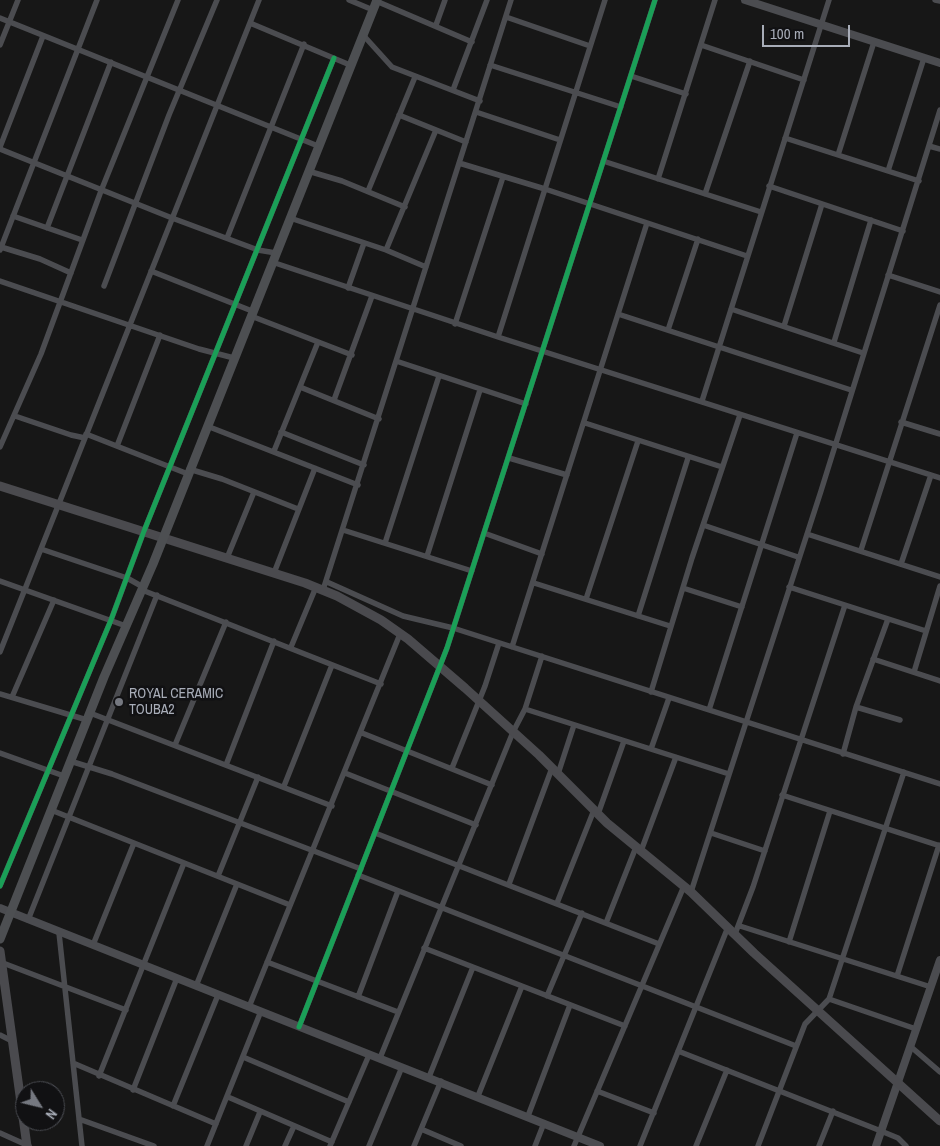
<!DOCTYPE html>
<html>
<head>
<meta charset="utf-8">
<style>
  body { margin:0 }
  #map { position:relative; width:940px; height:1146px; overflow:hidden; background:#171717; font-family:"Archivo Narrow",sans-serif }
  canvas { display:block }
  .north { position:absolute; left:15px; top:1081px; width:50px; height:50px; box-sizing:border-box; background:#111113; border:1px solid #4d4f55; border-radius:50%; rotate:126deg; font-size:14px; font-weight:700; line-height:20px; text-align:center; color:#a8adb8 }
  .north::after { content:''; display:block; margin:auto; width:18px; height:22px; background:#757880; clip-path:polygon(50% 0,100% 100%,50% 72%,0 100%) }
  .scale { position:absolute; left:762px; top:25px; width:88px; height:22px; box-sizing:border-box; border:2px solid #a8adb8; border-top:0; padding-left:6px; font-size:15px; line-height:18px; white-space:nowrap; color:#a8adb8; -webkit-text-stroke:4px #111113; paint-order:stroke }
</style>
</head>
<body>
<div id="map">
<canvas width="940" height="1146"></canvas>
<div class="north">N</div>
<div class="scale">100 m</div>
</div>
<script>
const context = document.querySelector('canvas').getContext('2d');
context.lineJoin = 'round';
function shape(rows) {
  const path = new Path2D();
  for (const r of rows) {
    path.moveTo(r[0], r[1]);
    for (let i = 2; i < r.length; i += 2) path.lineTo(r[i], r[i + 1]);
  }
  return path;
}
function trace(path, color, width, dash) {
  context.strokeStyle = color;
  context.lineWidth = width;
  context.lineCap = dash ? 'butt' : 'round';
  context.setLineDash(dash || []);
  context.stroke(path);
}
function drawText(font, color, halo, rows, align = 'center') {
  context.font = font + ' "Archivo Narrow",sans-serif';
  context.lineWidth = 5;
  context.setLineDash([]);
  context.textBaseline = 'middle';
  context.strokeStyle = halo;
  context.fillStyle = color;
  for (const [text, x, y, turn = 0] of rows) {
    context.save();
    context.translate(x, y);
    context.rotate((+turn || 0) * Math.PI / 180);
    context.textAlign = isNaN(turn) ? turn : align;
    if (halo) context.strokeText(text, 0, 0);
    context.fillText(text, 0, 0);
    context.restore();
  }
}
trace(shape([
  [349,0,373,10],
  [935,0,940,1],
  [376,1,472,42],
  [506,17,590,46],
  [0,18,318,146],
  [250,23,350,65],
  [436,25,445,0],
  [364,36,392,67,480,101],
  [0,45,18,0],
  [701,45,804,80],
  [490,65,621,107],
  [631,76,686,94],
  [453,90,487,0],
  [476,112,560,140],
  [399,115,466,142],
  [785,138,919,181],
  [929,146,940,149],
  [0,147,43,36],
  [0,149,172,218,258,250,276,253],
  [838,155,874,42],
  [603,161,761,212],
  [459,163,545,189,747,256],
  [308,171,342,181,405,207],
  [888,171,924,58],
  [658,179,715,0],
  [769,186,903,231],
  [368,191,415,77],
  [705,194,750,61],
  [13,216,82,240],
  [290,218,386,250,426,267],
  [47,228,111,62],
  [227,238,304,44],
  [1,247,40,259,71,273],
  [0,250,97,0],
  [386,250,436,130],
  [272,262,498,337,940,478],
  [151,271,252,311],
  [888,275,940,292],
  [0,281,199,349,234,358],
  [104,286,169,115,217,0],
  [348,288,364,243],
  [731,309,863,353],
  [618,314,851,390],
  [251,316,352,355],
  [455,324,503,177],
  [784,326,822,204],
  [668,330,698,239],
  [498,337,605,0],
  [834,342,871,220],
  [396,361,526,404],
  [300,387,379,419],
  [334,400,372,296],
  [702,401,829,0],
  [15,416,71,435,85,438],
  [901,422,940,434],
  [585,423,722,467],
  [207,426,358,485],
  [281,432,364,465],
  [86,434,188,474],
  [117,446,160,335],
  [0,447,41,354,101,191,178,0],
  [274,451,318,342],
  [509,458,567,475],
  [189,469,222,479,298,509],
  [703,525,798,557],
  [343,530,472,571],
  [484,533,542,554],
  [807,534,940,577],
  [385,543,439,376],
  [41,549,127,578,143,587],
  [861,550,940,305],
  [427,556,480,390],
  [227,558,254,492],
  [901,564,931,475],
  [274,573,315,468],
  [0,581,126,626],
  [327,582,403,616,453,628,940,784],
  [534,583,670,626],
  [789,587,926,631],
  [683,588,742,607],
  [142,590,381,684],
  [323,590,511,0],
  [586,599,638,441],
  [638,616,688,458],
  [291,647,316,587],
  [512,647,647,223],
  [0,652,259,0],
  [873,659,940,681],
  [914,672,940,586],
  [651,692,692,558,740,415],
  [0,694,87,720],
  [12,697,54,600],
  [856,707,900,720],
  [525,709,729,774],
  [709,710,797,433],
  [90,713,332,806],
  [362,733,492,785],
  [175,745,226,622],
  [651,749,669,698],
  [0,753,64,776],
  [843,754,856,707,888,619],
  [70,761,112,774,361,869],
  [226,765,274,641],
  [452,768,485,686,499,643],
  [345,773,476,825],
  [558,774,574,725],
  [284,786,332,665],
  [782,795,940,846],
  [51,810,290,905],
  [598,814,624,741],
  [375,833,659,944],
  [711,833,765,851],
  [641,851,676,757],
  [358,875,796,1046],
  [218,876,258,777],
  [509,884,552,768],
  [0,886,111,620,144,531,334,58],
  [691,892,821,491,940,110],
  [557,903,594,810],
  [28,920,157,595],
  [606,923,636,847],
  [740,926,931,987],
  [59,933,82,1146],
  [735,934,753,887,845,605],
  [789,942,830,811],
  [93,945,134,843],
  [424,948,625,1026],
  [267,962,398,1012],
  [3,963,126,1010],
  [897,976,939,845],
  [196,986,237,884],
  [547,996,582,913],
  [358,997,398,891],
  [829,999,916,1029],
  [249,1007,400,634],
  [299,1027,447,648,655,0],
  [0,1035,14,1042],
  [910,1046,940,1072],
  [678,1051,881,1131,898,1138,906,1146],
  [243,1057,349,1102],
  [380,1058,513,732,525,709,542,656],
  [73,1063,216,1124],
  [99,1076,184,863],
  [429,1077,473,967],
  [133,1090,177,978],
  [597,1091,654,1113],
  [478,1096,522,986],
  [228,1097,332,1142],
  [173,1106,218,995],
  [528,1116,570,1005],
  [79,1119,154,1146],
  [421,1129,461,1146],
  [0,1133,29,1146],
  [207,1146,261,1011],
  [246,1146,260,1112],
  [285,1146,294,1126],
  [330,1146,369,1055],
  [369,1146,402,1067],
  [414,1146,441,1081],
  [535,1146,544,1123],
  [574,1146,684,886],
  [640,1146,728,927],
  [696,1146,727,1070],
  [758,1146,805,1024,829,999,904,772],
  [819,1146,833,1111]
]), '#4b4c50', 5.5);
trace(shape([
  [745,0,940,63],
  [0,908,600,1146],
  [876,1146,940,960]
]), '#4b4c50', 8);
trace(shape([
  [0,486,305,583,337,596,381,620,408,639,465,688,539,755,607,823,691,892,754,953,940,1121],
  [0,951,27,1146]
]), '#4a4a4e', 9);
trace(shape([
  [0,939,104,677,153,564,377,0]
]), '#4d4f52', 9);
trace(shape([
  [0,886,111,620,144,531,334,58],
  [299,1027,447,648,655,0]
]), '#1a9f57', 5);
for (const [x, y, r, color] of [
  [119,702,5,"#757880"]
]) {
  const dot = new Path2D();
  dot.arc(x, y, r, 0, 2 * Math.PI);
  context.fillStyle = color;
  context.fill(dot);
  trace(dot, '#111113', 2);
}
drawText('14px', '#a8adb8', '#111113', [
  ["ROYAL CERAMIC",129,694],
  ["TOUBA2",129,710]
], 'left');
</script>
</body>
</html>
